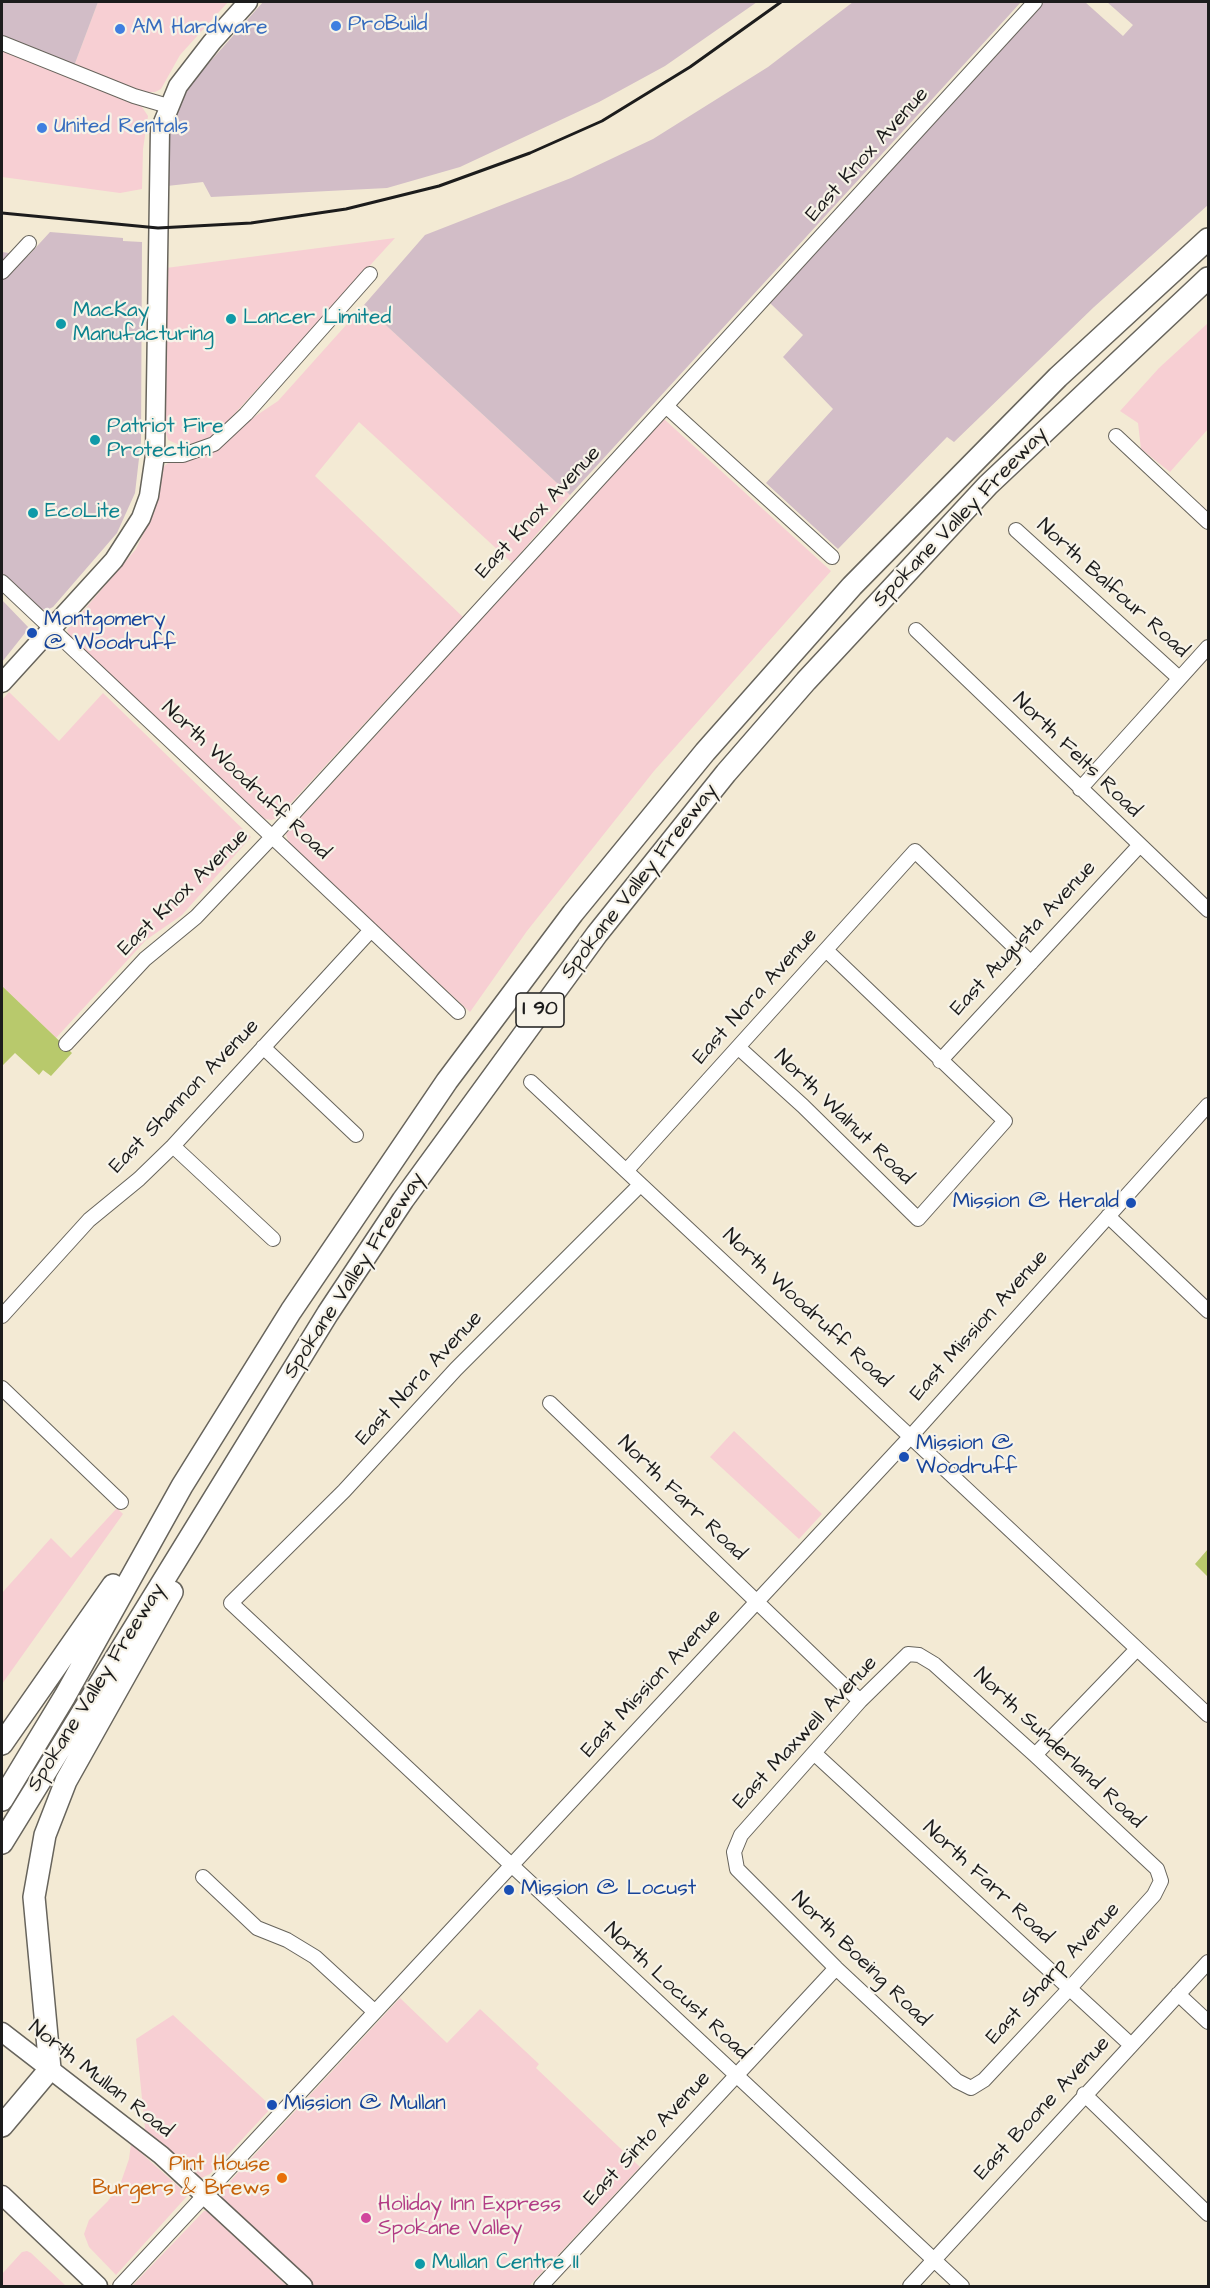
<!DOCTYPE html>
<html>
<head>
<meta charset="utf-8">
<style>
  body { margin:0 }
  #map { position:relative; width:1210px; height:2288px; overflow:hidden; background:#f3ead4; font-family:"Architects Daughter",sans-serif }
  canvas { display:block }
  .frame { position:absolute; inset:0; border:3px solid #1c1c1c; pointer-events:none }
</style>
</head>
<body>
<div id="map">
<canvas width="1210" height="2288"></canvas>
<div class="frame"></div>
</div>
<script>
const context = document.querySelector('canvas').getContext('2d');
context.lineJoin = 'round';
function fillPath(path, color) {
  context.fillStyle = color;
  context.fill(path, 'evenodd');
}
function shape(rows) {
  const path = new Path2D();
  for (const r of rows) {
    path.moveTo(r[0], r[1]);
    for (let i = 2; i < r.length; i += 2) path.lineTo(r[i], r[i + 1]);
  }
  return path;
}
function trace(path, color, width, dash) {
  context.strokeStyle = color;
  context.lineWidth = width;
  context.lineCap = dash ? 'butt' : 'round';
  context.setLineDash(dash || []);
  context.stroke(path);
}
function drawText(font, color, halo, rows, align = 'center') {
  context.font = font + ' "Architects Daughter",sans-serif';
  context.lineWidth = 4.5;
  context.setLineDash([]);
  context.textBaseline = 'middle';
  context.strokeStyle = halo;
  context.fillStyle = color;
  for (const [text, x, y, turn = 0] of rows) {
    context.save();
    context.translate(x, y);
    context.rotate((+turn || 0) * Math.PI / 180);
    context.textAlign = isNaN(turn) ? turn : align;
    if (halo) context.strokeText(text, 0, 0);
    context.fillText(text, 0, 0);
    context.restore();
  }
}
fillPath(shape([
  [98,2,228,2,180,55,161,89,155,92,141,92,74,66],
  [2,51,140,104,148,116,143,149,142,189,120,193,2,177],
  [395,238,217,433,204,441,182,446,168,440,166,433,166,268],
  [364,305,570,495,512,563,359,422,315,476,463,617,277,818,271,820,265,819,69,636,67,630,136,549,153,514,163,467,168,463,211,452,226,442,245,423,278,401],
  [1208,323,1208,429,1170,472,1141,449,1138,423,1120,411,1159,368],
  [664,419,831,571,654,771,527,931,470,1012,289,844,286,834],
  [9,692,59,741,103,693,251,837,182,915,146,940,56,1038,2,986,2,700],
  [734,1431,822,1514,799,1539,710,1457],
  [117,1508,123,1514,2,1684,2,1593,51,1538,71,1558],
  [400,1998,447,2043,480,2009,539,2064,536,2068,640,2167,529,2286,311,2286,219,2199,221,2191],
  [173,2015,272,2107,210,2174,201,2178,196,2178,142,2132,145,2128,136,2039],
  [131,2144,188,2195,116,2275,89,2247,84,2234,89,2220,108,2201,121,2182,129,2159],
  [204,2211,207,2211,287,2286,132,2286],
  [27,2251,31,2253,66,2286,2,2286,2,2274,22,2252]
]), '#f7cfd3');
fillPath(shape([
  [2,2,98,2,74,66,2,38],
  [263,2,757,2,665,66,599,102,460,167,387,188,211,197,203,182,167,186,169,132,179,105,192,82],
  [853,2,1021,2,570,495,364,305,425,235,571,178,653,139,768,67],
  [1044,2,1085,2,1123,36,1133,25,1107,2,1208,2,1208,205,1094,307,954,442,947,437,838,549,766,483,833,409,783,357,803,335,770,303],
  [50,232,123,238,123,241,142,242,141,441,135,493,117,533,53,607,47,610,40,609,2,573,2,252,28,256],
  [2,600,29,628,2,662]
]), '#d2bdc7');
fillPath(shape([
  [2,986,72,1053,51,1076,43,1070,39,1075,15,1053,2,1066],
  [1208,1549,1208,1577,1195,1564]
]), '#b8c96c');
const minor = shape([
  [2,43,134,96,168,106],
  [2,272,29,243],
  [666,406,832,557],
  [1116,436,1208,522],
  [155,455,183,455,214,444,246,414,370,274],
  [1016,530,1179,678],
  [2,582,458,1012],
  [916,630,1208,910],
  [1080,789,1208,647],
  [66,1044,145,959,196,917,273,836,1035,2],
  [263,1047,356,1135],
  [739,1048,803,1106,918,1219,1005,1121,826,950],
  [940,1061,1139,846],
  [531,1082,1208,1715],
  [173,1146,273,1239],
  [627,1170,915,851,1031,963],
  [640,1185,456,1369,344,1491,231,1603,962,2286],
  [1108,1216,1208,1311],
  [2,1316,89,1220,139,1179,173,1146,371,930],
  [2,1388,121,1502],
  [550,1403,860,1701],
  [908,1654,919,1655,934,1664,1035,1755,1157,1869,1161,1881,1154,1895,1070,1988,984,2080,971,2088,957,2081,836,1968,737,1869,734,1852,741,1835,860,1701,908,1654],
  [814,1753,1131,2045],
  [1035,1755,1137,1649],
  [203,1877,257,1928,287,1940,315,1957,375,2012],
  [1178,1994,1208,2022],
  [1084,2094,1208,2214],
  [120,2286,912,1435,1208,1105],
  [541,2286,836,1968],
  [910,2286,1208,1962]
]);
const major = shape([
  [2,683,114,560,141,518,149,496,155,455,160,130,178,86,212,42,248,2],
  [2,2032,161,2155,303,2286],
  [2,2195,98,2286]
]);
const highway = shape([
  [2,1744,113,1585],
  [2,1800,65,1696,182,1486,291,1311,447,1081,573,913,705,752,852,586,1058,377,1208,239],
  [2,1843,328,1313,403,1200,597,934,726,773,806,681,988,485,1208,278],
  [2,2126,50,2069,34,1897,45,1835,66,1781,172,1592]
]);
trace(minor, '#67645c', 16);
trace(major, '#67645c', 21);
trace(highway, '#67645c', 24);
trace(minor, '#fff', 14);
trace(major, '#fff', 18);
trace(highway, '#fff', 21);
trace(shape([
  [2,213,158,228,251,223,346,209,439,186,530,153,602,121,690,67,781,2]
]), '#1c1c1c', 3);
for (const [x, y, r, color] of [
  [336,26,6,"#3f7fe0"],
  [120,29,6,"#3f7fe0"],
  [42,128,6,"#3f7fe0"],
  [231,319,6,"#0f9aa8"],
  [61,324,6,"#0f9aa8"],
  [95,440,6,"#0f9aa8"],
  [33,513,6,"#0f9aa8"],
  [32,633,6,"#1a4fb4"],
  [1131,1203,6,"#1a4fb4"],
  [904,1457,6,"#1a4fb4"],
  [509,1890,6,"#1a4fb4"],
  [272,2105,6,"#1a4fb4"],
  [282,2178,6,"#e8710a"],
  [366,2218,6,"#d1479c"],
  [420,2264,6,"#0f9aa8"]
]) {
  const dot = new Path2D();
  dot.arc(x, y, r, 0, 2 * Math.PI);
  context.fillStyle = color;
  context.fill(dot);
  trace(dot, '#f7f3e8', 2);
}
for (const [x, y, w] of [
  [540,1010,48]
]) {
  const box = new Path2D();
  box.roundRect(x - w / 2, y - 17, w, 34, 4.5);
  context.fillStyle = '#f7f3e8';
  context.fill(box);
  trace(box, '#1c1c1c', 1.5);
}
drawText('bold 20px', '#1c1c1c', null, [
  ["I 90",540,1010]
]);
drawText('21px', '#366cbe', '#f7f3e8', [
  ["ProBuild",348,26],
  ["AM Hardware",132,29],
  ["United Rentals",54,128]
], 'left');
drawText('21px', '#1c1c1c', '#f7f3e8', [
  ["East Knox Avenue",868,155,-48],
  ["East Knox Avenue",539,513,-47],
  ["Spokane Valley Freeway",961,518,-46],
  ["North Balfour Road",1112,589,42],
  ["North Felts Road",1076,756,44],
  ["North Woodruff Road",245,781,43],
  ["Spokane Valley Freeway",640,882,-52],
  ["East Knox Avenue",184,893,-44],
  ["East Augusta Avenue",1024,939,-47],
  ["East Nora Avenue",756,997,-48],
  ["East Shannon Avenue",185,1097,-46],
  ["North Walnut Road",843,1118,44],
  ["Spokane Valley Freeway",355,1276,-57],
  ["North Woodruff Road",806,1309,43],
  ["East Mission Avenue",980,1326,-48],
  ["East Nora Avenue",420,1379,-47],
  ["North Farr Road",681,1499,44],
  ["East Mission Avenue",652,1684,-47],
  ["Spokane Valley Freeway",97,1688,-58],
  ["East Maxwell Avenue",806,1733,-47],
  ["North Sunderland Road",1058,1749,43],
  ["North Farr Road",987,1883,43],
  ["North Boeing Road",860,1960,44],
  ["East Sharp Avenue",1054,1974,-47],
  ["North Locust Road",676,1992,43],
  ["North Mullan Road",100,2080,38],
  ["East Boone Avenue",1043,2109,-47],
  ["East Sinto Avenue",648,2139,-47]
]);
drawText('21px', '#0d838f', '#f7f3e8', [
  ["MacKay",73,312],
  ["Manufacturing",73,336],
  ["Lancer Limited",243,319],
  ["Patriot Fire",107,428],
  ["Protection",107,452],
  ["EcoLite",45,513],
  ["Mullan Centre II",432,2264]
], 'left');
drawText('21px', '#164399', '#f7f3e8', [
  ["Montgomery",44,621],
  ["@ Woodruff",44,645],
  ["Mission @ Herald",1119,1203,"right"],
  ["Mission @",916,1445],
  ["Woodruff",916,1469],
  ["Mission @ Locust",521,1890],
  ["Mission @ Mullan",284,2105]
], 'left');
drawText('21px', '#c56008', '#f7f3e8', [
  ["Pint House",270,2166],
  ["Burgers & Brews",270,2190]
], 'right');
drawText('21px', '#b23c85', '#f7f3e8', [
  ["Holiday Inn Express",378,2206],
  ["Spokane Valley",378,2230]
], 'left');
</script>
</body>
</html>
